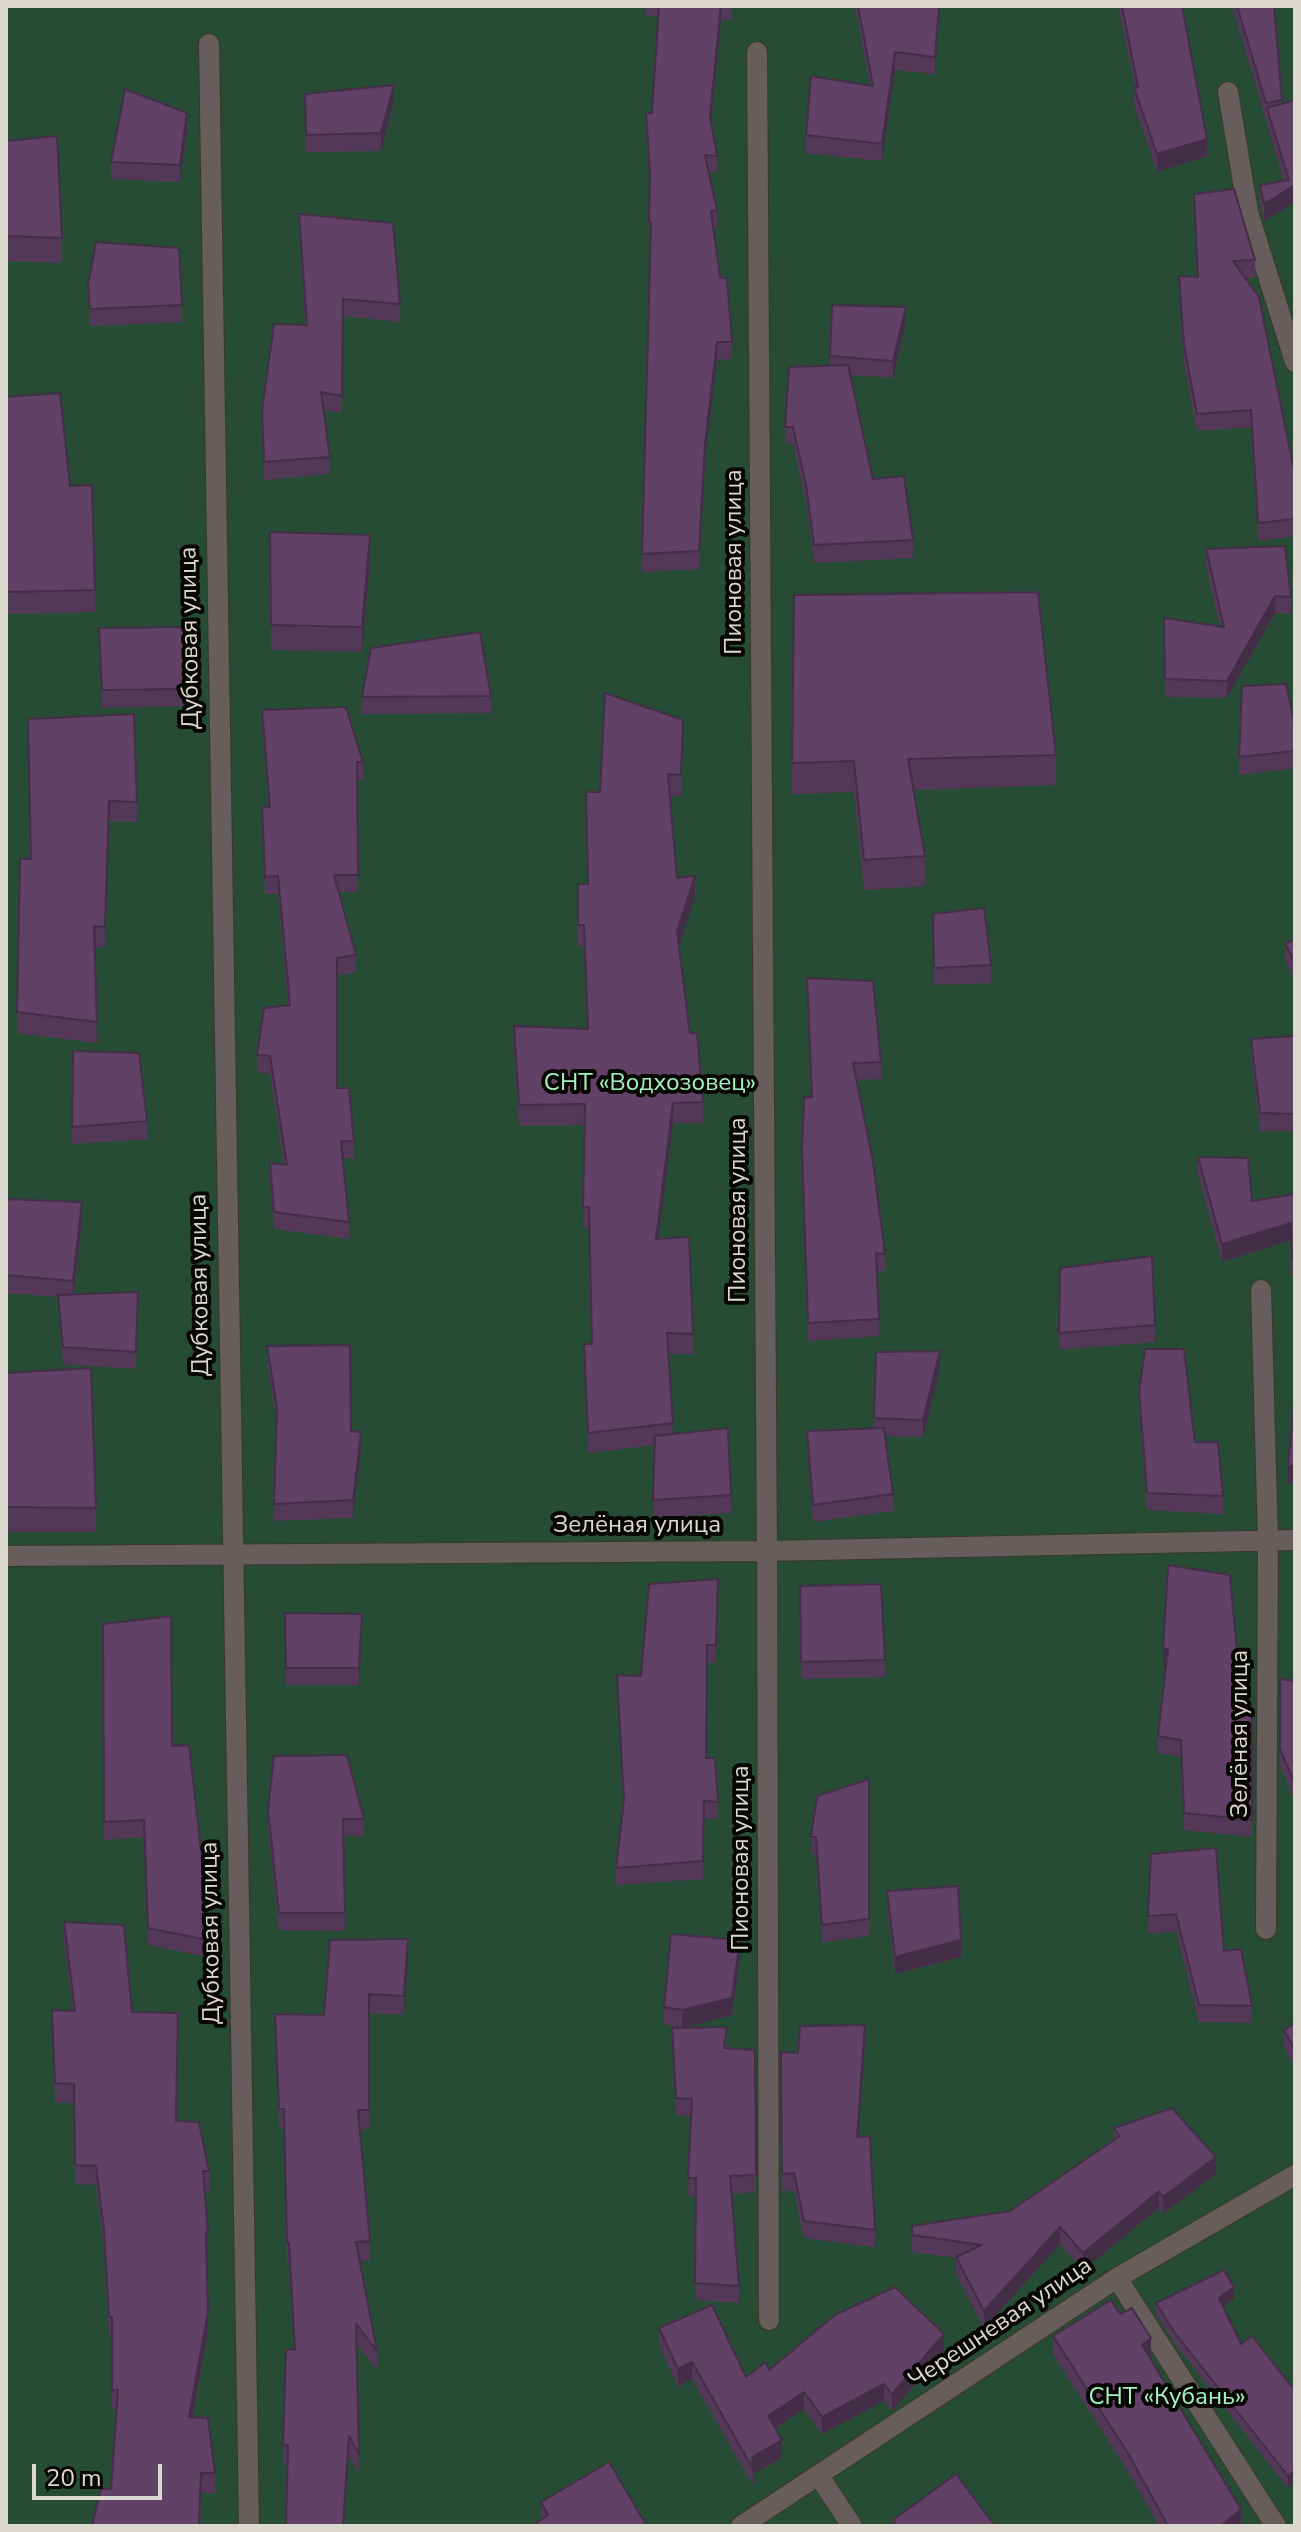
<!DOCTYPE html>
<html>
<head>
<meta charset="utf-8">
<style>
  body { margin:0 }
  #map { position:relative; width:1301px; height:2532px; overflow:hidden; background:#201d0c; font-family:"Nunito Sans",sans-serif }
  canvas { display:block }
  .frame { position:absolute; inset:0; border:8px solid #dbd9cf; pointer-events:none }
  .scale { position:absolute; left:32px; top:2464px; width:130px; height:36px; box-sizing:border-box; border:4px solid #dbd9cf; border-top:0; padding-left:10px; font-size:24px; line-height:28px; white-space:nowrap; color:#dbd9cf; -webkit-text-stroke:6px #080703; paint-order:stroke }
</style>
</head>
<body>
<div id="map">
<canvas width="1301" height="2532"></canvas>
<div class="frame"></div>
<div class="scale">20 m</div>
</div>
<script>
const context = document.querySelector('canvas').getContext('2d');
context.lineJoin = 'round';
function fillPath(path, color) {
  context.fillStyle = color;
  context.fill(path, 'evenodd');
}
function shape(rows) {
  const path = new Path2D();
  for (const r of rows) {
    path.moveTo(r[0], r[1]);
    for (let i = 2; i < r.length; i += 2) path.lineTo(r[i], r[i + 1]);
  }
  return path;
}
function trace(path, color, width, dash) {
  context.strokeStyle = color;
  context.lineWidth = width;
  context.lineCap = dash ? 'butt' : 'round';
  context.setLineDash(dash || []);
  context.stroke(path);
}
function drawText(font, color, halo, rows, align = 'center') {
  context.font = font + ' "Nunito Sans",sans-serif';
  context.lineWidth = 8;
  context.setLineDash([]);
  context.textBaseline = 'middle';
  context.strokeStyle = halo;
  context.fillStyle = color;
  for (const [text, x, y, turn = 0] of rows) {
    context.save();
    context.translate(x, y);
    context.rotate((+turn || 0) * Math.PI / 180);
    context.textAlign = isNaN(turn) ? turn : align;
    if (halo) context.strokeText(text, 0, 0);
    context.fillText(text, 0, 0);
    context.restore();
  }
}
fillPath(shape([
  [6,6,1295,6,1295,2526,6,2526]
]), '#274c35');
const minor = shape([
  [209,44,249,2526],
  [757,52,767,1551,769,2320],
  [1228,92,1248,212,1295,362],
  [1261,1290,1268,1540,1266,1929],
  [6,1556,767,1551,1295,1540],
  [1117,2278,1276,2526],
  [819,2476,852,2526],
  [741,2526,1117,2278,1295,2175]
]);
trace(minor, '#3a3727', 22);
trace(minor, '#675d5c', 20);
fillPath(shape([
  [646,6,732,6,732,20,721,20,711,123,717,156,717,173,709,172,717,210,717,228,713,228,720,277,732,342,732,359,717,360,705,461,699,569,642,572,650,239,649,239,650,186,646,131,646,113,652,113,659,16,646,16],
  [855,6,940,6,935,74,895,70,882,161,806,153,806,135,870,86],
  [1118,6,1182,6,1207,156,1157,172,1134,105,1135,87],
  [1232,6,1274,6,1282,103,1295,100,1295,202,1264,221,1260,202,1260,185,1284,181,1267,125,1267,120,1266,120],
  [305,94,394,102,381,151,306,152],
  [187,130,180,182,111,179,111,162],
  [6,141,62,238,62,263,6,261],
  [1194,194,1255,260,1255,277,1245,278,1295,475,1295,536,1258,541,1251,427,1197,431,1184,363,1179,294,1179,276,1197,277],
  [299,214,400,304,400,322,343,316,342,413,323,410,330,457,330,474,264,480,262,410,305,325],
  [88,285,182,305,182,322,90,326],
  [906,324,893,378,851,375,873,479,913,540,913,558,814,563,806,502,793,444,785,445,785,427,830,366,830,356],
  [6,397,70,486,95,590,95,612,6,614],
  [270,532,370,560,362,652,271,650],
  [1206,549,1291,597,1291,614,1275,613,1227,698,1165,697,1164,618,1220,627,1206,567],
  [794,595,1056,755,1056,785,914,790,925,856,925,886,864,890,854,792,792,794],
  [184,627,186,706,102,708,99,628],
  [491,696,491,713,362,714,362,697],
  [262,710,363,762,363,779,358,780,358,892,339,892,356,955,356,973,337,975,337,1088,354,1141,354,1159,343,1158,349,1222,349,1239,274,1229,270,1181,270,1163,284,1165,270,1073,257,1073,257,1055,288,1005,278,894,265,894,262,807,269,807,262,728],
  [28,719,137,802,137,822,109,821,105,947,95,947,97,1043,17,1033,20,859,31,859],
  [1295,726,1295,768,1239,775,1239,757],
  [683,740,681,796,670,795,677,878,695,897,679,946,690,1033,703,1102,703,1123,673,1123,658,1238,693,1334,693,1354,668,1354,673,1434,731,1495,731,1513,653,1518,655,1445,588,1453,584,1344,592,1344,589,1228,583,1228,584,1125,519,1126,514,1047,514,1026,587,1029,584,946,578,946,578,905,588,884,600,792],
  [933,914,991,965,991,983,934,985],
  [1295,940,1295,981,1285,960,1285,943],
  [807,978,881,1062,881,1079,857,1080,885,1254,885,1271,877,1271,879,1336,808,1341,802,1167,804,1097,811,1097],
  [1295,1036,1295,1131,1260,1131,1251,1056,1251,1039],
  [73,1051,147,1121,147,1139,72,1144],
  [1198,1157,1252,1201,1295,1194,1295,1275,1292,1276,1291,1240,1222,1262,1198,1174],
  [6,1199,82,1220,74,1294,138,1309,136,1369,63,1364,58,1297,6,1293],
  [1060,1268,1155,1325,1155,1342,1059,1350],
  [267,1346,361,1450,353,1518,274,1521,277,1422,267,1363],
  [940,1368,923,1437,885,1436,893,1494,893,1511,813,1522,807,1448,807,1431,874,1429,874,1418],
  [6,1373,96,1508,96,1532,6,1532],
  [1139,1391,1195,1442,1223,1496,1223,1514,1147,1510,1139,1409],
  [1168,1565,1242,1706,1252,1706,1252,1837,1184,1830,1181,1757,1158,1753,1158,1736,1166,1667,1163,1667],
  [800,1586,885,1660,885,1677,801,1679],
  [718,1597,716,1663,707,1663,706,1758,718,1802,718,1819,704,1818,703,1879,616,1885,616,1868,624,1806,617,1675,641,1676],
  [285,1613,362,1631,359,1685,286,1685],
  [103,1624,172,1746,202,1858,203,1956,148,1945,144,1837,104,1840],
  [1280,1679,1295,1681,1295,1801,1280,1766],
  [869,1779,869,1936,822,1942,816,1855,811,1854,811,1837],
  [268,1810,364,1819,364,1836,344,1836,345,1931,279,1930,268,1828],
  [1151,1854,1224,1951,1252,2006,1252,2023,1199,2022,1176,1931,1148,1934],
  [887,1891,961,1957,895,1974,887,1908],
  [64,1922,132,2012,176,2121,209,2171,209,2191,204,2191,208,2232,208,2252,206,2252,208,2331,193,2418,215,2473,215,2493,201,2493,200,2526,92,2526,111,2489,117,2409,112,2409,112,2337,109,2337,104,2251,96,2185,75,2184,74,2103,55,2103,52,2010,73,2011,64,1942],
  [740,1957,732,2015,682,2028,664,2024,664,2007],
  [408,1959,404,2015,369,2013,369,2129,360,2129,370,2241,370,2261,360,2261,377,2351,377,2371,357,2344,359,2473,349,2455,283,2465,283,2445,294,2350,289,2263,287,2263,284,2128,279,2128,275,2014,324,2015],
  [1295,2023,1295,2068,1284,2047,1284,2030],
  [672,2028,727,2044,727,2048,755,2050,756,2192,732,2194,739,2286,739,2303,695,2300,696,2195,688,2196,691,2116,676,2115],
  [865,2043,858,2137,875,2230,875,2247,804,2238,794,2191,782,2191,781,2052,798,2053],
  [1114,2128,1216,2174,1163,2214,1159,2208,1083,2270,1060,2244,984,2328,956,2275,956,2258,912,2252,912,2226,1010,2211,1114,2140],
  [1234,2299,1223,2306,1241,2344,1292,2387,1288,2488,1175,2344,1156,2314,1156,2303],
  [1120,2314,1151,2356,1150,2357,1241,2526,1159,2526,1129,2473,1053,2354,1053,2336],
  [659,2328,746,2377,769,2370,944,2351,892,2411,884,2401,822,2434,804,2409,775,2429,782,2458,753,2474,753,2486,692,2379,678,2387,659,2345],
  [541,2502,647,2526,541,2519]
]), '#533857');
fillPath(shape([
  [721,6,721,20,710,134,710,116],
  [939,6,940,6,935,74,935,57],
  [895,52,895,70,882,161,882,144],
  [394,85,394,102,381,151,381,133],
  [187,113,187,130,180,182,180,165],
  [1207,139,1207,156,1157,172,1157,154],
  [1295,185,1295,202,1264,221,1264,204],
  [906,307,906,324,893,378,893,361],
  [717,342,717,360,705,461,699,569,705,444],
  [370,535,370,560,362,652,362,627],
  [1275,596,1275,613,1227,698,1227,681],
  [109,801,109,821,105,947,105,927],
  [695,876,695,897,677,952,677,931],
  [673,1103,673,1123,656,1259,656,1239],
  [82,1202,82,1220,73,1299,73,1281],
  [1291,1223,1291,1240,1222,1262,1222,1244],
  [940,1351,940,1368,923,1437,923,1420],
  [361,1432,361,1450,353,1518,353,1500],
  [1295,1465,1295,1483,1288,1484,1288,1467],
  [362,1614,362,1631,359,1685,359,1668],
  [1168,1649,1168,1666,1163,1667,1163,1650],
  [408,1939,408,1959,404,2015,404,1996],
  [740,1940,740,1957,732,2015,682,2028,682,2010],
  [961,1940,961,1957,895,1974,895,1957],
  [865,2025,865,2043,857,2154,857,2137],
  [1216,2157,1216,2174,1163,2214,1163,2197],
  [1159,2191,1159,2208,1083,2270,1083,2253],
  [1060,2227,1060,2244,984,2328,984,2311],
  [1234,2287,1234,2299,1219,2309,1219,2298],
  [208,2312,208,2331,189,2437,189,2417],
  [944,2334,944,2351,892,2411,892,2394],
  [1151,2338,1151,2356,1142,2362,1142,2345],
  [692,2362,692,2379,678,2387,678,2369],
  [884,2384,884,2401,822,2434,822,2417],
  [804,2392,804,2409,768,2433,768,2416],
  [349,2436,349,2455,344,2526,343,2526],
  [782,2440,782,2458,753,2474,752,2457],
  [1295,2471,1295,2482,1288,2488,1288,2476],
  [1241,2509,1241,2526,1221,2526]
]), '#442e47');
const building = shape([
  [659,6,721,6,710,116,717,156,705,155,717,210,711,211,720,277,727,278,732,342,717,342,705,444,699,551,642,554,651,222,649,222,650,174,646,113,652,113,659,6],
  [858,6,939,6,935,57,895,52,882,144,806,135,811,76,873,86,858,6],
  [1122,6,1182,6,1207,139,1157,154,1134,88,1138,87,1122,6],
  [1237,6,1274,6,1282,100,1266,103,1237,6],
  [394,85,381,133,306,135,305,94,394,85],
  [125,89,187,113,180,165,111,162,125,89],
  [1295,100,1295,185,1264,204,1260,185,1289,180,1267,108,1295,100],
  [57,136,62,238,6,236,6,141,57,136],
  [1234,189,1255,260,1233,261,1259,297,1295,475,1295,519,1258,523,1251,410,1197,414,1184,346,1179,276,1198,277,1194,194,1234,189],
  [299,214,393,223,400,304,343,299,342,396,321,392,330,457,264,462,262,410,274,324,307,325,299,214],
  [96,242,179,248,182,305,90,309,88,285,96,242],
  [832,305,906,307,893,361,830,356,832,305],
  [848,365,873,479,904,476,913,540,814,545,806,485,793,427,785,427,789,367,848,365],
  [60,393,70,486,92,485,95,590,6,592,6,397,60,393],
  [270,532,370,535,362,627,271,625,270,532],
  [1285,546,1291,597,1275,596,1227,681,1165,679,1164,618,1224,627,1206,549,1285,546],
  [1038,592,1056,755,908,759,925,856,864,860,854,761,792,763,794,595,1038,592],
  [184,627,186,689,102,690,99,628,184,627],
  [480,632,491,696,362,697,371,648,480,632],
  [1286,684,1295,726,1295,751,1239,757,1242,686,1286,684],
  [605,693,683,720,681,775,668,774,677,878,695,876,677,931,690,1033,697,1033,703,1102,673,1103,656,1239,689,1237,693,1334,667,1333,673,1423,588,1433,584,1344,592,1344,589,1207,583,1208,585,1104,519,1105,514,1026,588,1029,584,925,578,925,578,884,588,884,586,792,600,792,605,693],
  [346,707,363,762,357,762,358,875,334,875,356,955,337,958,337,1088,349,1088,354,1141,341,1141,349,1222,274,1212,270,1163,287,1165,270,1056,257,1055,264,1008,290,1005,278,876,265,877,262,807,270,807,262,710,346,707],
  [134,714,137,802,109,801,105,927,94,926,97,1022,17,1012,20,859,31,859,28,719,134,714],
  [984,908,991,965,934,968,933,914,984,908],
  [1295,940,1295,964,1285,943,1295,940],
  [807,978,873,981,881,1062,853,1063,873,1161,885,1254,876,1253,879,1319,808,1323,802,1150,804,1097,812,1097,807,978],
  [1295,1036,1295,1114,1260,1113,1251,1039,1295,1036],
  [73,1051,139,1053,147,1121,72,1127,73,1051],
  [1198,1157,1248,1158,1252,1201,1295,1194,1295,1258,1292,1258,1291,1223,1222,1244,1198,1157],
  [6,1199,82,1202,73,1281,6,1275,6,1199],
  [1152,1256,1155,1325,1059,1333,1060,1268,1152,1256],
  [138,1292,136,1352,63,1347,58,1295,138,1292],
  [350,1345,351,1431,361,1432,353,1500,274,1504,277,1408,267,1346,350,1345],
  [1145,1349,1184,1349,1195,1442,1218,1442,1223,1496,1147,1493,1139,1391,1145,1349],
  [940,1351,923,1420,874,1418,876,1352,940,1351],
  [91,1368,96,1508,6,1507,6,1373,91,1368],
  [1295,1393,1295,1465,1288,1467,1295,1393],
  [728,1428,731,1495,653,1500,655,1436,728,1428],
  [884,1428,893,1494,813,1505,807,1431,884,1428],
  [1168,1565,1230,1575,1242,1706,1252,1706,1252,1820,1184,1813,1181,1740,1158,1736,1168,1649,1163,1650,1168,1565],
  [718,1579,716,1645,707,1645,706,1758,715,1758,718,1802,704,1801,703,1861,616,1868,624,1800,617,1675,641,1676,649,1584,718,1579],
  [881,1584,885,1660,801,1662,800,1586,881,1584],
  [285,1613,362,1614,359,1668,286,1668,285,1613],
  [171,1616,172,1746,189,1745,202,1858,203,1939,148,1928,144,1820,104,1822,103,1624,171,1616],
  [1280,1679,1295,1681,1295,1784,1280,1749,1280,1679],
  [347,1755,364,1819,343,1819,345,1913,279,1913,268,1810,274,1756,347,1755],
  [869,1779,869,1919,822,1925,816,1837,811,1837,817,1796,869,1779],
  [1216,1848,1224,1951,1241,1949,1252,2006,1199,2005,1176,1914,1148,1916,1151,1854,1216,1848],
  [958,1886,961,1940,895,1957,887,1891,958,1886],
  [64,1922,124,1925,132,2012,178,2013,176,2121,199,2122,209,2171,203,2171,208,2232,206,2232,208,2312,189,2417,208,2418,215,2473,201,2473,199,2526,92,2526,101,2489,111,2489,118,2390,112,2390,112,2317,109,2317,104,2231,96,2166,75,2165,74,2084,55,2083,52,2010,75,2011,64,1922],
  [671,1934,740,1940,732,1998,682,2010,664,2007,671,1934],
  [408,1939,404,1996,369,1994,369,2110,358,2110,370,2241,356,2242,377,2351,356,2324,359,2454,349,2436,343,2526,286,2526,288,2445,283,2445,286,2349,295,2350,289,2243,287,2243,284,2109,279,2109,275,2014,324,2015,330,1940,408,1939],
  [1295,2023,1295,2050,1284,2030,1295,2023],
  [865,2025,857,2137,870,2136,875,2230,804,2221,794,2173,782,2174,781,2052,798,2053,800,2026,865,2025],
  [727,2027,724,2048,755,2050,756,2175,730,2176,739,2286,695,2283,696,2178,688,2178,692,2099,676,2098,672,2028,727,2027],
  [1172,2108,1216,2157,1163,2197,1159,2191,1083,2253,1060,2227,984,2311,956,2257,982,2245,912,2235,912,2226,1010,2211,1120,2136,1114,2128,1172,2108],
  [1224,2270,1234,2287,1219,2298,1241,2344,1252,2336,1292,2387,1295,2385,1295,2471,1288,2476,1175,2333,1156,2303,1224,2270],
  [895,2287,944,2334,892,2394,884,2384,822,2417,804,2392,768,2416,782,2440,752,2457,753,2469,692,2362,678,2369,659,2328,712,2305,746,2377,766,2362,769,2370,835,2315,895,2287],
  [1111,2300,1120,2314,1132,2308,1151,2338,1142,2345,1241,2509,1221,2526,1168,2526,1129,2455,1053,2336,1111,2300],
  [609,2462,647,2526,532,2526,548,2515,541,2502,609,2462],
  [956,2474,995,2526,897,2526,893,2520,956,2474]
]);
fillPath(building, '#614165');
trace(building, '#442e47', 2);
drawText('24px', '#dbd9cf', '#080703', [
  ["Пионовая улица",735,562,-90],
  ["Дубковая улица",191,638,-91],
  ["Пионовая улица",739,1210,-90],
  ["Дубковая улица",201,1285,-91],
  ["Зелёная улица",637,1526],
  ["Зелёная улица",1241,1734,-90],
  ["Пионовая улица",742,1858,-90],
  ["Дубковая улица",212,1933,-91],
  ["Черешневая улица",1001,2324,-34]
]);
drawText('24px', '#a5f1c0', '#080703', [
  ["СНТ «Водхозовец»",650,1084],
  ["СНТ «Кубань»",1167,2398]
]);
</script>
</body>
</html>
